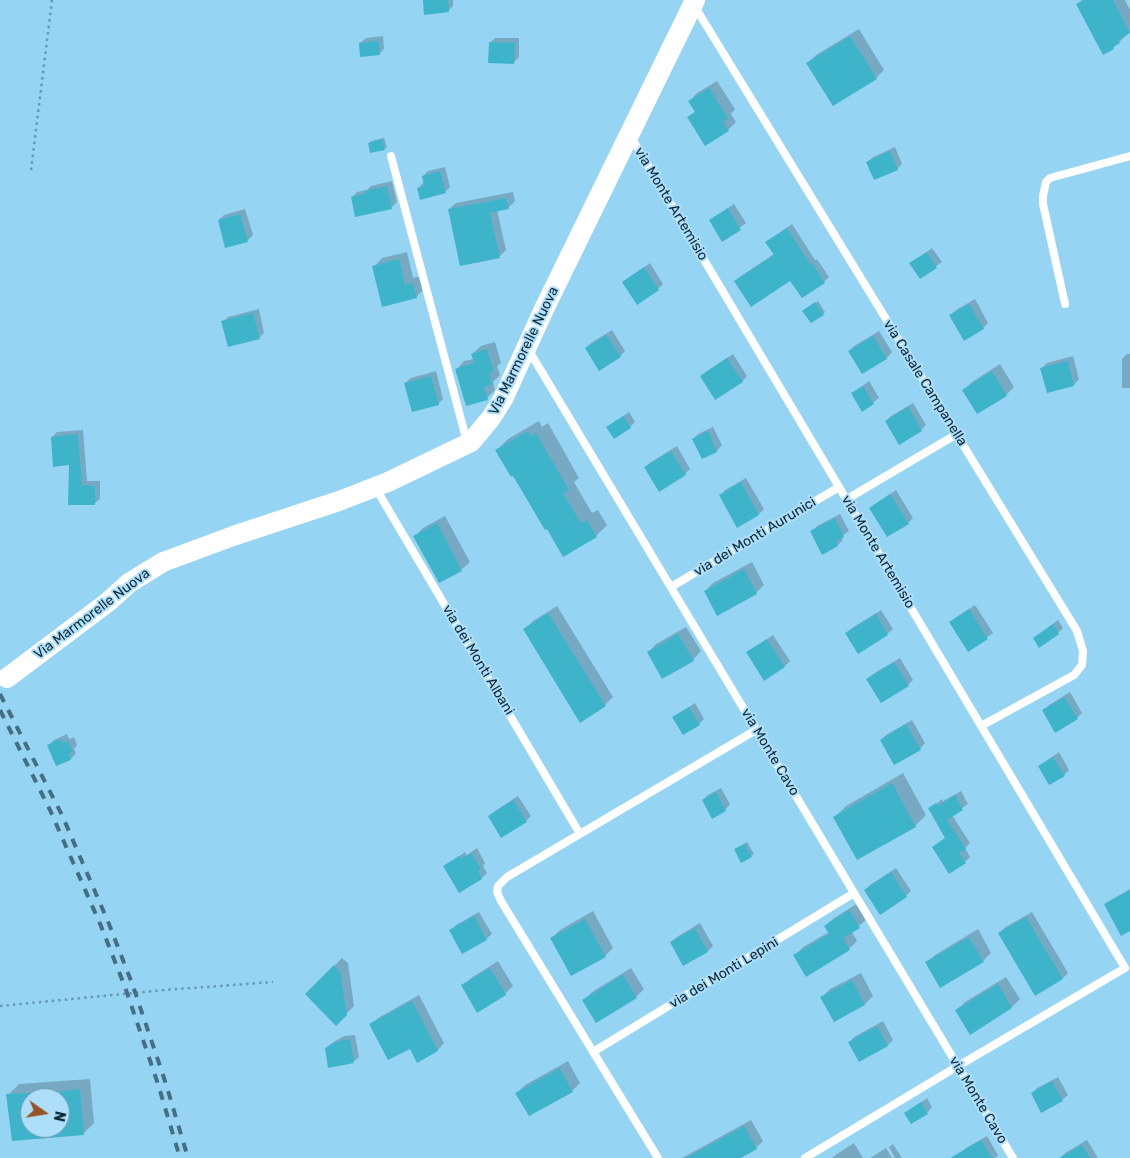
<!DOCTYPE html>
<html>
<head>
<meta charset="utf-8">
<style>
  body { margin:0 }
  #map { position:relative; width:1130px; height:1158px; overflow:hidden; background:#96d4f4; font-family:Rubik,sans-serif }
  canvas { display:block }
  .north { position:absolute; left:20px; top:1088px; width:50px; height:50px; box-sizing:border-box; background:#aedffa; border:1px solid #6e95aa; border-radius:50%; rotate:103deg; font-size:14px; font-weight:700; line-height:20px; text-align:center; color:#0d2733 }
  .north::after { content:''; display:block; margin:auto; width:18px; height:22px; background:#965224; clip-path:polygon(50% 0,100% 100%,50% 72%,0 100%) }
</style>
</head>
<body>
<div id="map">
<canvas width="1130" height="1158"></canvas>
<div class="north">N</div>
</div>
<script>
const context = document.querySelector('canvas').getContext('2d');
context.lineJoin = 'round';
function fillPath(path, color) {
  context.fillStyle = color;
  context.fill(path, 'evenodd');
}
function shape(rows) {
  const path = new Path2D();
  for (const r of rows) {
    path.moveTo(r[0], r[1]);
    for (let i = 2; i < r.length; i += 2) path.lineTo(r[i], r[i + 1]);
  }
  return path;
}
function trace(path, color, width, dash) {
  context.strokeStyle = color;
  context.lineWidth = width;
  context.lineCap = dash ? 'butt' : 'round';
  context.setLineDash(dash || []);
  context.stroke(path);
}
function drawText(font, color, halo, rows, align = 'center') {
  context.font = font + ' Rubik,sans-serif';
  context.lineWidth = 4;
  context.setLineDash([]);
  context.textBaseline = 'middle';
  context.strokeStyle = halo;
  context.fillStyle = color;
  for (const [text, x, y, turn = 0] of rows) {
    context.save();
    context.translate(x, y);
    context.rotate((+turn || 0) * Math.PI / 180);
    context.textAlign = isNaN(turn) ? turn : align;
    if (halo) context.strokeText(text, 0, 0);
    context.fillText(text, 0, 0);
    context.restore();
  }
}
fillPath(shape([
  [424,0,453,0,453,6,448,11],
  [1082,0,1125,0,1130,10,1130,32,1113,48,1077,4],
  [859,29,884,70,876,78,808,63,816,55],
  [383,36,384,49,379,54,360,43,366,38],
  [495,38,519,38,519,57,514,62,490,43],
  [717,81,735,109,731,114,736,122,728,130,689,118,695,111,689,102,697,93],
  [384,138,387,147,384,149,369,143,371,141],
  [895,147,902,164,897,169,868,162,873,157],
  [445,167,450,187,445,192,418,188,424,182,423,176,428,171],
  [392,181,397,202,392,207,356,216,352,197,357,192,367,190,371,186],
  [513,192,515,201,508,208,497,210,506,250,499,257,449,209,456,203],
  [734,204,746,223,723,240,710,220],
  [245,209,253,235,247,241,219,220,224,215],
  [792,224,815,260,817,259,829,277,824,282,791,280,736,281,741,276,774,254,767,242],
  [932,248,942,262,920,278,911,263],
  [407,252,413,278,421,276,424,289,416,297,374,267,382,258],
  [650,263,663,284,658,289,624,282],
  [975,299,988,323,983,328,951,315,956,310],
  [818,301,825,312,823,314,806,309],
  [259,309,264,333,259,338,223,322,228,317],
  [612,330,625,351,620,356,586,348,591,343],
  [879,331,892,352,887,358,863,373,849,352,854,346],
  [495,342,501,363,497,366,500,375,493,382,495,390,487,398,456,370,464,361,474,359,472,354,481,346],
  [733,354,747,376,742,382,701,376,707,371],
  [1127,354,1130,354,1130,388,1122,388,1122,359],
  [1073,356,1079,379,1074,385,1042,368,1047,363],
  [1000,364,1014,387,1006,395,964,390,972,382],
  [436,371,443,399,438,404,405,383,411,378],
  [869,381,879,398,863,410,853,393],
  [913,403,926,425,921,430,886,421,891,416],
  [629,412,635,422,630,427,608,427],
  [539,421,542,427,548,423,579,478,574,482,592,513,598,510,607,525,596,536,514,474,497,450,508,439],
  [713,427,722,445,717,451,702,458,693,439,698,434],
  [83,430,87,481,100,481,100,499,94,504,70,504,70,464,52,437,57,432],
  [677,446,690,469,685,474,645,467,651,462],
  [746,478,764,509,759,514,720,496,725,490],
  [896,490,913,518,908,523,870,508],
  [840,514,849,531,841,537,843,540,838,545,812,532,817,526],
  [445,516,470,562,461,570,439,582,415,536,423,528],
  [752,562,764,585,756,593,705,591,713,583],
  [975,605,993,633,968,650,950,622],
  [557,606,613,697,605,705,525,629,533,621],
  [881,610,893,629,887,634,847,633,852,628],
  [1058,620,1063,628,1058,633,1034,638],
  [686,627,701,651,693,660,648,653,656,644],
  [773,635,790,661,785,666,747,653],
  [900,658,913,680,908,685,868,679,873,674],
  [1070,692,1082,713,1077,718,1044,710,1049,705],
  [695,703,704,719,699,724,674,717],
  [912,720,925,743,920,749,895,763,881,740,886,735],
  [67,734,69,739,74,737,77,745,74,749,76,753,71,759,49,745,54,740],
  [1059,752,1069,770,1064,775,1039,766],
  [903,773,926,815,915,826,858,858,835,817,846,806],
  [721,788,730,804,725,810,703,800,708,795],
  [961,791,968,804,952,815,970,843,965,848,970,857,965,862,934,847,946,837,930,809,942,799,943,801],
  [518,796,531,816,526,821,489,816,495,811],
  [747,842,754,854,751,856,738,847],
  [477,848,485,863,483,866,487,873,482,878,460,892,445,866,465,852,467,855],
  [896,868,911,891,906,896,865,890,870,885],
  [1130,889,1130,929,1106,905,1111,900],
  [858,903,867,919,852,932,857,941,849,949,795,956,803,947,829,932,825,926,834,918],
  [593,911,613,948,605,956,552,938,560,930],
  [479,912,492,934,486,939,451,930,456,925],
  [1032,912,1068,973,1063,978,999,934,1004,928],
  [700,923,713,946,708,951,684,964,671,942,677,937],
  [978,929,991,953,983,961,927,963,935,955],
  [342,958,348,963,354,1006,336,1024,307,994],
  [498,961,513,986,505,994,463,986,471,978],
  [631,968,644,989,636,997,583,1001,592,992],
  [861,973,873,996,865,1004,834,1020,822,997,830,989],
  [1006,977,1020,999,1012,1007,957,1010,965,1002],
  [419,995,444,1043,438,1050,410,1047,371,1025,378,1018],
  [883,1021,893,1040,888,1045,859,1061,849,1043,854,1037],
  [355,1035,359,1057,353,1062,326,1048,332,1043,344,1036],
  [568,1061,580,1083,572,1091,517,1093,525,1085],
  [1058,1077,1068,1095,1062,1100,1032,1093,1037,1088],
  [90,1079,94,1123,83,1134,14,1140,8,1095,19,1084],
  [30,1098,60,1098,60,1128,30,1128],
  [927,1098,932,1107,927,1113,906,1113],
  [751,1120,763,1141,756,1148,739,1158,682,1158],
  [987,1136,998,1155,995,1158,964,1158,961,1153,966,1148],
  [1087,1140,1098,1158,1060,1158,1065,1153],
  [854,1143,863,1158,832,1158,837,1154],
  [893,1144,902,1158,895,1158,889,1147],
  [886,1148,892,1158,870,1158]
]), '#0003');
fillPath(shape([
  [423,0,448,0,449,12,424,15],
  [1084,0,1113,0,1130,33,1118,40,1120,43,1113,47,1114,49,1103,55,1076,4],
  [850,36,877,79,833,106,806,63],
  [379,41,380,55,360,57,359,43],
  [489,42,515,43,514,64,488,63],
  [709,88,728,118,723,122,729,131,705,146,687,117,695,112,688,101],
  [382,139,385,150,370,153,368,143],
  [890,151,898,170,874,180,866,162],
  [440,171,446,193,420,200,417,188,424,186,422,176],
  [387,186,392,209,355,217,351,197,365,194,364,191],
  [506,198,509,209,490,213,500,258,460,266,448,209],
  [728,208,741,230,722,242,709,220],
  [240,214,248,242,225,248,218,220],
  [787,228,810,264,812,263,825,283,802,298,790,281,751,307,734,281,774,255,765,242],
  [927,252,937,268,920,279,909,263],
  [399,259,405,285,413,283,417,298,382,307,372,266],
  [644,267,659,290,637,305,622,282],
  [815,302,824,315,811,323,802,311],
  [969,304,984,329,964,341,949,315],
  [253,313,260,339,228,347,221,321],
  [606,335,621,357,599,371,585,348],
  [873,336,887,359,862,374,848,351],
  [487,349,494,372,489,373,492,384,484,387,488,400,466,406,455,369,474,363,471,354],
  [727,358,743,382,715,400,700,376],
  [1068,361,1074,386,1047,393,1040,368],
  [992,371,1007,396,977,414,962,390],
  [431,376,439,405,412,412,404,383],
  [863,386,874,404,862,412,851,393],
  [908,407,922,431,899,445,885,421],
  [623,416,631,428,614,439,606,427],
  [528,431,531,437,536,433,569,490,563,493,581,523,587,520,597,537,563,557,547,529,545,530,513,476,511,477,495,450],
  [708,431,717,452,702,459,692,439],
  [78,434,82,485,95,486,95,505,68,505,69,465,53,467,51,437],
  [671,451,686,475,659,492,644,467],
  [741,482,759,515,737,528,719,495],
  [890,494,909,524,887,537,869,508],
  [835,518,844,537,836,541,838,546,822,555,810,531],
  [437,523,462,571,439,583,413,536],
  [744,569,757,594,717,616,704,591],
  [969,609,988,639,968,652,949,622],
  [548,613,606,706,580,723,523,629],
  [876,614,888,635,858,654,845,633],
  [1053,624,1059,634,1039,648,1033,638],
  [678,634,694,661,662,679,647,652],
  [767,639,785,667,764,681,746,652],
  [894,662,909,686,881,703,866,679],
  [1065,697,1078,719,1055,733,1042,710],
  [689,707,700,725,683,735,672,717],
  [906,724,921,750,894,765,880,740],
  [61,739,63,743,68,741,73,752,69,753,71,760,56,766,47,745],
  [1053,757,1065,776,1049,785,1038,766],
  [892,783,916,827,857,860,833,817],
  [716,792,726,811,712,819,702,800],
  [955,795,963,810,947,820,966,849,959,853,966,863,949,874,932,847,945,838,928,808,936,803,938,806],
  [513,800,527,822,501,838,488,816],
  [745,844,752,857,741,863,734,849],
  [471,853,481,869,478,871,482,879,459,893,443,866,459,856,461,859],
  [891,872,907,897,880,915,864,890],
  [1130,890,1130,931,1121,936,1104,904],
  [849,910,860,928,843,938,850,950,806,977,793,955,829,934,824,926],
  [474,916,487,940,462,954,449,930],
  [1026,917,1063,979,1035,996,998,933],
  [585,919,606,957,571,976,550,938],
  [695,928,708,952,683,966,670,942],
  [969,937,984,962,940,988,925,962],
  [334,965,340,972,347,1015,336,1026,305,994],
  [490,968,506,995,477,1013,461,985],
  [623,975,637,998,596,1023,582,1000],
  [852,980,865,1005,834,1022,820,997],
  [998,984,1012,1008,970,1035,955,1010],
  [412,1001,438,1051,417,1063,410,1049,388,1060,369,1024],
  [877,1026,888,1046,859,1062,848,1042],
  [350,1039,354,1063,328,1068,325,1048,338,1041],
  [560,1068,573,1092,529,1116,515,1093],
  [1052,1081,1063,1101,1041,1113,1031,1093],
  [80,1089,84,1135,12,1141,6,1094,30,1093,30,1128,60,1128,60,1091],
  [921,1102,928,1114,911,1124,904,1113],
  [744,1126,757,1149,741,1158,686,1158],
  [981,1140,992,1158,950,1158],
  [1082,1145,1090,1158,1059,1158]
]), '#3db4ca');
trace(shape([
  [31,170,52,0],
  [0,1006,165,990,273,982]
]), '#6799b2', 2.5, [2.5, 4]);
trace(shape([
  [695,7,1077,631,1083,651,1082,665,1074,675,981,726],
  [631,137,1125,968,958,1066,805,1158],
  [391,156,467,442],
  [1065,304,1043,204,1043,196,1046,182,1050,178,1130,156],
  [528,349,1013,1158],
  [375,487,580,834],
  [847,499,957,434],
  [671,587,839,487],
  [593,1052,854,893],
  [658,1158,501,901,497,892,498,886,507,877,756,730]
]), '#fff', 8);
trace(shape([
  [7,678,108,602,129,583,163,562,233,536,339,501,388,482,471,442,491,418,503,399,545,307,695,0]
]), '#fff', 20);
trace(shape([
  [0,694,62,815,109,924,133,986,166,1084,188,1158],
  [0,710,50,810,101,926,125,987,158,1084,180,1158]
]), '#456e82', 4, [9, 9]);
drawText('14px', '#0d2733', '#aedffa', [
  ["via Monte Artemisio",671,204,59],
  ["Via Marmorelle Nuova",524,351,-64],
  ["via Casale Campanella",925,383,58],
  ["via dei Monti Aurunici",755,537,-31],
  ["via Monte Artemisio",878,552,59],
  ["Via Marmorelle Nuova",92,614,-37],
  ["via dei Monti Albani",478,660,59],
  ["via Monte Cavo",770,752,59],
  ["via dei Monti Lepini",724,973,-31],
  ["via Monte Cavo",978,1100,59]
]);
</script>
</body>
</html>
